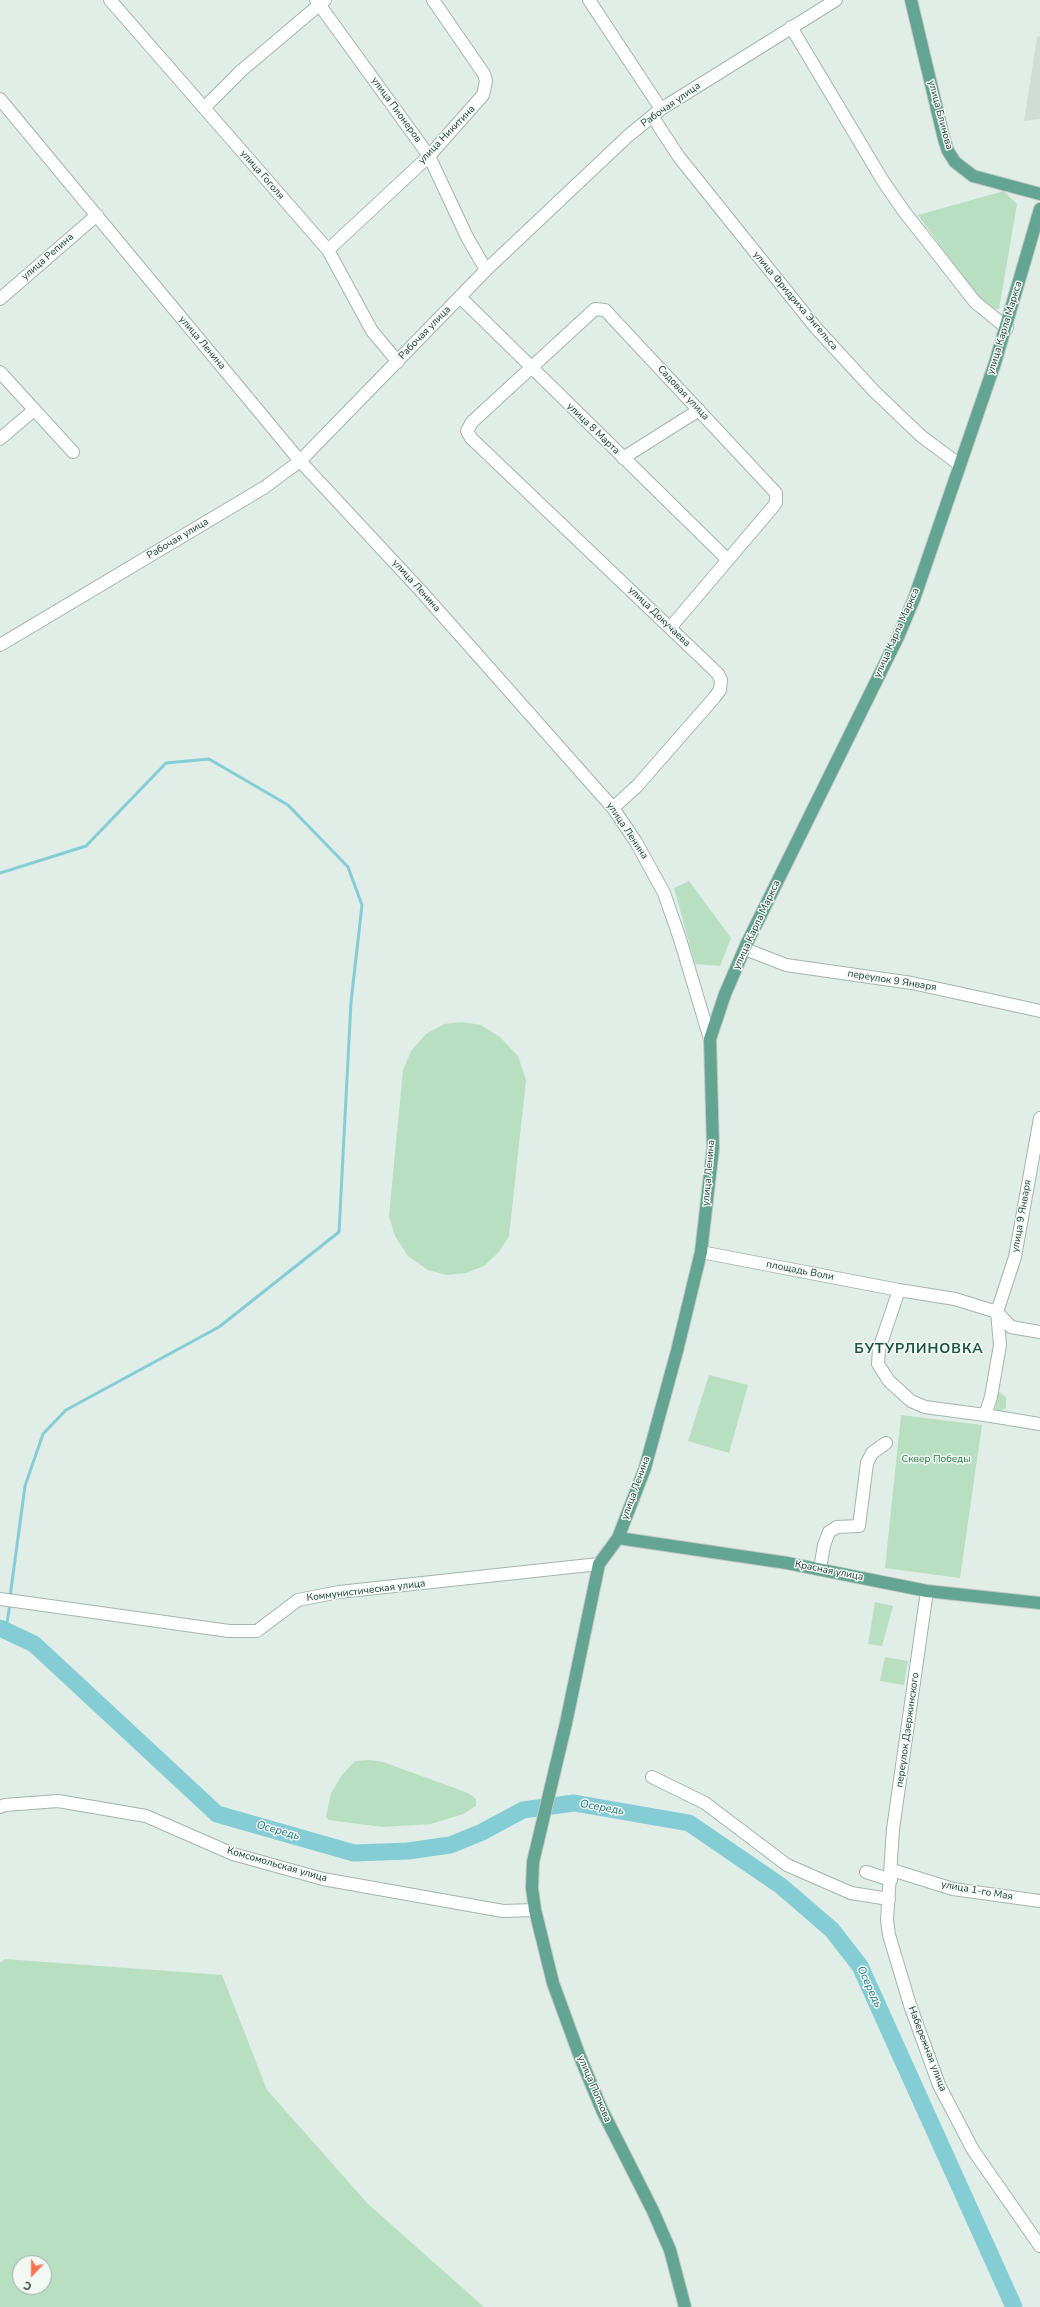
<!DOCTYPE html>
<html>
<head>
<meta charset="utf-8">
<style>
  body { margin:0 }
  #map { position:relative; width:1040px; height:2307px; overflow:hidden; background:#e1ede7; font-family:"Nunito Sans",sans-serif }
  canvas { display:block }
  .north { position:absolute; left:12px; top:2255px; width:40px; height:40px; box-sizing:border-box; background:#f2f9f5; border:1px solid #9eaea8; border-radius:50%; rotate:202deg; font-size:11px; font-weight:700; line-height:16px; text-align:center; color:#203e35 }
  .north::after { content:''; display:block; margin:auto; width:14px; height:18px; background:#fb7251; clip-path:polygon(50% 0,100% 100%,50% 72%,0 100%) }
</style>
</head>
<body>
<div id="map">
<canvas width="1040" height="2307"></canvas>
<div class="north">С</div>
</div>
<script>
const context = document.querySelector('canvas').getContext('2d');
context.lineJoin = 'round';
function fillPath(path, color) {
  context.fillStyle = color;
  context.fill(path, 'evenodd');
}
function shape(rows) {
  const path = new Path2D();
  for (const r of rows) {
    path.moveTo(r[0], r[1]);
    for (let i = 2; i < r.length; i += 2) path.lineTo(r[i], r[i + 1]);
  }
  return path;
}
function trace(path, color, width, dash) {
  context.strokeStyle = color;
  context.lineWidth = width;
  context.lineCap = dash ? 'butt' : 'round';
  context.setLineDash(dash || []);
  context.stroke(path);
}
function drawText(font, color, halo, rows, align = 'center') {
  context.font = font + ' "Nunito Sans",sans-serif';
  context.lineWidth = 3;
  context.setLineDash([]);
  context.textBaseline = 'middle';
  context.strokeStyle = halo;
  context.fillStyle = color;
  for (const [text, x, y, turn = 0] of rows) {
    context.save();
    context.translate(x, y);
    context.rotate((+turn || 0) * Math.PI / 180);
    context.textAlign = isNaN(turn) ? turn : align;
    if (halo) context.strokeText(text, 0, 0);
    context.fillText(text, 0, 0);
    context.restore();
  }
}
fillPath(shape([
  [1040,36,1040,119,1024,121,1037,37]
]), '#cfddd6');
fillPath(shape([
  [1004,191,1017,204,999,309,985,308,918,215],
  [689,881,731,938,720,966,695,964,674,888],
  [462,1022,481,1025,500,1037,518,1056,526,1080,509,1236,499,1252,484,1266,466,1273,447,1275,428,1270,408,1256,395,1236,389,1216,403,1070,411,1051,426,1034,444,1024],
  [709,1375,748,1385,729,1453,688,1441],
  [998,1391,1006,1397,1006,1408,995,1413],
  [901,1415,982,1425,960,1578,885,1568],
  [875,1602,893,1606,882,1646,868,1644],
  [885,1657,908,1661,904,1685,880,1681],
  [370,1760,383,1762,468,1793,476,1799,476,1806,463,1814,431,1824,382,1827,329,1820,326,1817,331,1793,342,1775,355,1761],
  [5,1959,222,1975,267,2090,368,2204,484,2307,0,2307,0,1963],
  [20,2263,44,2263,44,2287,20,2287]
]), '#b8dfc1');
trace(shape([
  [0,873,86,846,166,763,209,759,288,805,348,867,362,905,351,1002,339,1232,219,1327,66,1410,43,1434,25,1486,10,1597],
  [6,1630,10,1603]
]), '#85cdd5', 3);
trace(shape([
  [0,1628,34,1644,217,1814,354,1853,408,1851,450,1845,482,1832,523,1810,574,1803,689,1823,781,1886,832,1930,860,1966,1014,2307]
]), '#85cdd5', 17);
const minor = shape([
  [110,0,328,250,372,331,398,362],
  [316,0,429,156,467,237,486,270],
  [589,0,661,109],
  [791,27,883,181,903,210,975,302,1007,328],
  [0,99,300,461,420,590,613,808,636,842,664,893,680,939,710,1039],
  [204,108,241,71,325,0],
  [652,116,679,157,816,328,874,391,921,436,960,465],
  [328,250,429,156,483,95,486,81,484,74,433,0],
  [460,297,728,560],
  [0,299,97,215],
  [0,372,73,452],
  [0,439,34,410],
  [623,458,699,410],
  [0,645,265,487,300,461,486,270,628,136,661,109,836,0],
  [613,808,637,786,714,698,720,690,721,680,718,674,712,668,670,628,471,438,467,431,472,422,595,309,605,310,776,493,776,503,772,508,670,628],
  [745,949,786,965,912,983,1040,1011],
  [701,1252,899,1290,955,1299,997,1312,1011,1327,1040,1332],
  [899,1290,879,1349,878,1364,889,1381,911,1401,925,1407,985,1415,991,1397,1000,1345,997,1312,1015,1257,1040,1118],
  [985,1415,1040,1424],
  [820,1569,824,1545,829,1532,837,1527,859,1526,867,1463,872,1453,886,1443],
  [927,1591,893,1829,887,1920,889,1935,910,2005,939,2085,973,2150,1040,2246],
  [0,1599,229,1631,257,1631,298,1600,339,1592,599,1564],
  [652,1777,705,1803,787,1865,851,1893,889,1899],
  [0,1807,5,1805,58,1801,146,1816,233,1854,323,1879,503,1911,535,1910],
  [892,1870,953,1889,1040,1901],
  [866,1872,891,1880]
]);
const major = shape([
  [911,0,944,139,948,151,955,162,973,176,1040,194],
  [618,1538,787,1563,927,1591,1040,1603],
  [685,2307,670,2250,653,2211,602,2110,580,2057,553,1983,535,1910,532,1888,533,1862,566,1723,599,1564,618,1538,645,1468,677,1351,701,1252,713,1148,710,1039,725,994,747,943,898,637,914,599,995,363,1040,209]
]);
trace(minor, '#a3b5ae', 14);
trace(major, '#c1c9c6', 14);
trace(minor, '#fff', 12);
trace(major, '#63a590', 12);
drawText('10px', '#203e35', '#f2f9f5', [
  ["Рабочая улица",671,105,-35],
  ["улица Пионеров",396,110,54],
  ["улица Блинова",940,115,75],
  ["улица Никитина",447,135,-46],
  ["улица Гоголя",262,175,49],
  ["улица Репина",48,257,-41],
  ["улица Фридриха Энгельса",795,301,50],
  ["улица Карла Маркса",1005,328,-73],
  ["Рабочая улица",425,333,-46],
  ["улица Ленина",202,343,50],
  ["Садовая улица",683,393,47],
  ["улица 8 Марта",593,429,44],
  ["Рабочая улица",178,539,-31],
  ["улица Ленина",416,586,48],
  ["улица Докучаева",659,617,44],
  ["улица Карла Маркса",897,633,-66],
  ["улица Ленина",627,831,56],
  ["улица Карла Маркса",757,925,-65],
  ["переулок 9 Января",892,981,9],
  ["улица Ленина",709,1173,-85],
  ["улица 9 Января",1022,1216,-80],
  ["площадь Воли",800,1271,11],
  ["улица Ленина",636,1488,-70],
  ["Красная улица",829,1571,11],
  ["Коммунистическая улица",366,1591,-7],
  ["переулок Дзержинского",908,1730,-82],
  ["Комсомольская улица",277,1865,16],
  ["улица 1-го Мая",977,1891,10],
  ["Набережная улица",927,2049,69],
  ["улица Попкова",594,2089,67]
]);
drawText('10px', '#287842', '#f2f9f5', [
  ["Сквер Победы",936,1460]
]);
drawText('italic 11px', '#16727e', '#f2f9f5', [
  ["Осередь",602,1808,10],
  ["Осередь",278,1831,16],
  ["Осередь",869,1987,65]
]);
context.letterSpacing = '1px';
drawText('bold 14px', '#1b5242', '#f2f9f5', [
  ["БУТУРЛИНОВКА",919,1350]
]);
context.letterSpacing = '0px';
</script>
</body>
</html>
